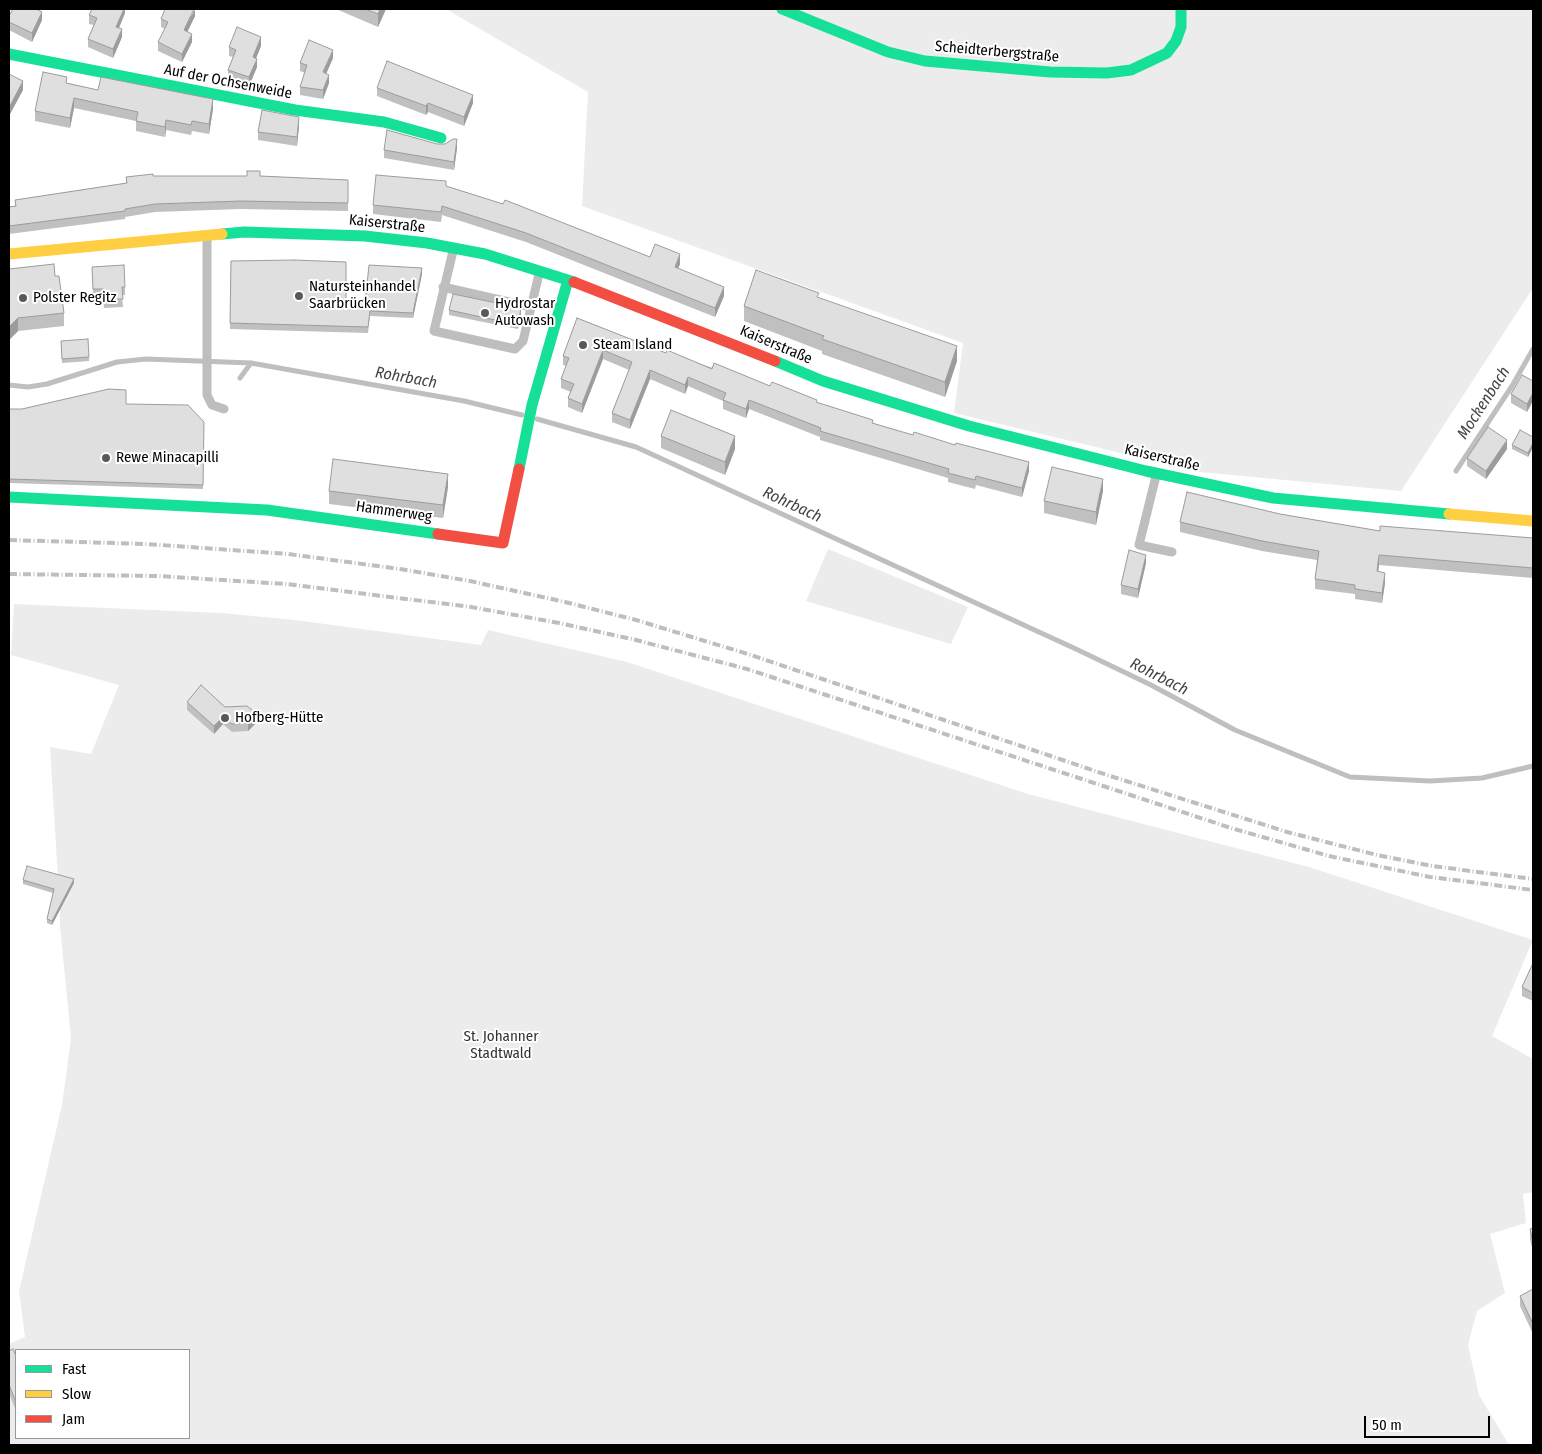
<!DOCTYPE html>
<html>
<head>
<meta charset="utf-8">
<style>
  body { margin:0 }
  #map { position:relative; width:1542px; height:1454px; overflow:hidden; background:#fff; font-family:"Fira Sans Condensed",sans-serif }
  canvas { display:block }
  .frame { position:absolute; inset:0; border:10px solid #000; pointer-events:none }
  .legend { position:absolute; left:15px; top:1349px; width:175px; height:90px; box-sizing:border-box; background:#fff; border:1px solid #999; margin:0; padding:6px 9px; list-style:none; font-size:15px; color:#000 }
  .legend li { display:flex; align-items:center; gap:10px; height:25px }
  .legend b { width:25px; border:1px solid #999 }
  .scale { position:absolute; left:1364px; top:1416px; width:126px; height:22px; box-sizing:border-box; border:2px solid #000; border-top:0; padding-left:6px; font-size:15px; line-height:18px; white-space:nowrap; color:#000; -webkit-text-stroke:4px #fff; paint-order:stroke }
</style>
</head>
<body>
<div id="map">
<canvas width="1542" height="1454"></canvas>
<div class="frame"></div>
<ul class="legend">
<li><b style="height:6px;background:#16e098"></b>Fast</li>
<li><b style="height:6px;background:#ffcf43"></b>Slow</li>
<li><b style="height:6px;background:#f24e42"></b>Jam</li>
</ul>
<div class="scale">50 m</div>
</div>
<script>
const context = document.querySelector('canvas').getContext('2d');
context.lineJoin = 'round';
function fillPath(path, color) {
  context.fillStyle = color;
  context.fill(path, 'evenodd');
}
function shape(rows) {
  const path = new Path2D();
  for (const r of rows) {
    path.moveTo(r[0], r[1]);
    for (let i = 2; i < r.length; i += 2) path.lineTo(r[i], r[i + 1]);
  }
  return path;
}
function trace(path, color, width, dash) {
  context.strokeStyle = color;
  context.lineWidth = width;
  context.lineCap = dash ? 'butt' : 'round';
  context.setLineDash(dash || []);
  context.stroke(path);
}
function drawText(font, color, halo, rows, align = 'center') {
  context.font = font + ' "Fira Sans Condensed",sans-serif';
  context.lineWidth = 4;
  context.setLineDash([]);
  context.textBaseline = 'middle';
  context.strokeStyle = halo;
  context.fillStyle = color;
  for (const [text, x, y, turn = 0] of rows) {
    context.save();
    context.translate(x, y);
    context.rotate((+turn || 0) * Math.PI / 180);
    context.textAlign = isNaN(turn) ? turn : align;
    if (halo) context.strokeText(text, 0, 0);
    context.fillText(text, 0, 0);
    context.restore();
  }
}
fillPath(shape([
  [446,9,1533,9,1533,291,1531,291,1401,491,1200,472,954,413,963,343,582,206,588,92],
  [828,549,968,607,951,644,806,601],
  [14,604,222,613,295,620,481,645,488,630,627,662,1028,794,1309,867,1533,940,1492,1036,1533,1059,1533,1192,1523,1194,1526,1223,1490,1234,1505,1293,1477,1311,1468,1345,1479,1395,1509,1445,9,1445,9,1344,25,1337,19,1291,62,1105,71,1038,60,926,60,909,73,883,58,879,50,747,91,754,119,685,11,655],
  [16,1350,189,1350,189,1438,16,1438]
]), '#ececec');
trace(shape([
  [240,378,251,363],
  [9,385,28,387,47,384,117,362,146,359,251,363,464,401,522,415],
  [537,419,636,447,1076,649,1151,685,1235,730,1350,777,1430,781,1482,778,1533,766],
  [1456,471,1512,386,1533,349]
]), '#bfbfbf', 5);
trace(shape([
  [207,237,207,395,212,405,224,409],
  [453,251,434,331,515,349,523,341,539,274],
  [443,287,531,307],
  [1156,476,1139,545,1172,552]
]), '#bebebe', 9);
trace(shape([
  [782,9,888,52,925,61,1050,72,1107,73,1131,70,1167,53,1176,41,1181,27,1181,9],
  [9,54,295,110,384,122,441,138],
  [222,234,244,232,365,236,427,243,485,254,574,282],
  [775,361,823,381,969,426,1146,471,1273,498,1449,514],
  [519,469,532,405,568,280],
  [9,497,267,510,438,534]
]), '#16e098', 11);
trace(shape([
  [9,254,222,234],
  [1449,514,1533,521]
]), '#ffcf43', 11);
trace(shape([
  [574,282,775,361],
  [438,534,503,543,519,469]
]), '#f24e42', 11);
trace(shape([
  [9,540,147,544,288,554,400,569,470,581,565,602,636,620,751,655,1107,775,1287,832,1377,855,1432,866,1533,879],
  [9,574,158,576,286,584,471,607,559,623,632,639,747,669,1231,828,1329,856,1430,877,1533,890]
]), '#bebebe', 4, [8, 2.5, 1, 2.5]);
fillPath(shape([
  [125,9,125,13,119,28,122,37,113,58,88,47,88,39,94,25,89,24,89,15],
  [336,9,386,9,378,27],
  [40,11,42,20,32,42,9,30,9,22],
  [195,16,187,32,192,42,182,62,158,51,158,42,165,29,161,27,161,19],
  [261,46,256,58,257,67,249,86,228,78,228,70,233,57,229,56,229,47],
  [333,58,326,74,329,83,323,99,300,95,300,87,305,73,300,71,300,63],
  [9,74,23,90,10,114,9,114],
  [67,83,98,90,213,109,209,134,192,131,191,135,166,130,165,137,136,131,136,121,74,108,70,128,35,121,35,111],
  [377,88,473,103,464,126,428,112,426,115,377,96],
  [299,126,297,146,258,140,258,132],
  [437,144,457,148,454,170,384,158,384,150],
  [153,176,260,176,348,180,348,211,241,209,155,212,125,217,125,219,9,234,9,207,15,206,15,200,126,183,126,177],
  [446,186,650,257,680,264,678,268,724,296,715,317,526,242,442,215,441,222,373,214,373,205],
  [231,261,346,303,365,304,422,274,413,318,370,316,368,333,230,329],
  [92,267,125,287,125,295,122,295,123,307,104,308,103,296,93,297],
  [9,269,55,276,64,313,64,326,18,331,9,340],
  [819,298,957,361,945,397,822,354,822,351,744,321,744,306],
  [449,310,521,312,518,329,449,315],
  [577,318,666,353,770,386,873,423,1029,471,1022,497,976,485,975,489,948,482,948,478,820,440,820,437,749,409,746,418,723,409,723,401,688,386,685,394,650,379,630,429,612,422,612,413,629,370,603,359,582,413,568,407,568,398,571,392,561,388,561,379,566,366,563,365,563,356],
  [61,341,89,357,89,361,62,363],
  [1533,381,1527,412,1511,403,1511,394],
  [126,404,204,422,203,489,9,483,9,409,22,409],
  [661,436,735,449,725,475,661,448],
  [1533,437,1533,447,1528,457,1512,449,1512,445],
  [1507,449,1486,479,1467,466,1467,458],
  [448,487,443,518,329,504,329,491],
  [1103,491,1096,525,1044,513,1044,501],
  [1280,514,1380,531,1533,538,1533,578,1379,565,1378,572,1385,583,1382,603,1355,599,1355,594,1315,589,1315,579,1317,560,1262,551,1180,532,1180,522],
  [1146,563,1138,598,1121,594,1121,585],
  [187,702,225,707,257,722,248,731,232,732,223,724,214,734,187,710],
  [23,880,74,883,52,925,47,923,47,919,53,893,23,884],
  [1533,963,1533,1001,1522,996,1522,987],
  [1533,1228,1533,1252,1530,1239,1530,1229],
  [1533,1289,1533,1334,1520,1306,1520,1296],
  [9,1351,16,1356,16,1411,9,1393]
]), '#c0c0c0');
fillPath(shape([
  [124,9,125,9,125,13,116,35,116,27],
  [195,9,195,16,184,39,184,30],
  [380,9,386,9,378,27,378,14],
  [42,12,42,20,32,42,32,33],
  [122,29,122,37,113,58,113,49],
  [192,34,192,42,182,62,182,54],
  [261,37,261,46,253,66,253,57],
  [333,50,333,58,323,81,323,72],
  [257,59,257,67,249,86,249,77],
  [329,75,329,83,323,99,323,90],
  [23,81,23,90,10,114,10,106],
  [473,95,473,103,464,126,464,117],
  [74,98,74,108,70,128,70,118],
  [213,99,213,109,209,134,209,124],
  [428,103,428,112,426,115,426,106],
  [299,117,299,126,297,146,297,137],
  [166,120,166,130,165,137,165,127],
  [457,139,457,148,454,170,454,162],
  [680,254,680,264,675,276,675,267],
  [422,268,422,274,413,318,413,313],
  [724,287,724,296,715,317,715,308],
  [521,308,521,312,518,329,518,325],
  [18,318,18,331,9,340,9,327],
  [957,346,957,361,945,397,945,382],
  [603,350,603,359,582,413,582,404],
  [650,370,650,379,630,429,630,420],
  [688,377,688,386,685,394,685,385],
  [1533,393,1533,401,1527,412,1527,404],
  [749,400,749,409,746,418,746,409],
  [735,436,735,449,725,475,725,462],
  [1507,440,1507,449,1486,479,1486,471],
  [1533,443,1533,447,1528,457,1528,453],
  [1029,462,1029,471,1022,497,1022,488],
  [448,474,448,487,443,518,443,505],
  [1103,479,1103,491,1096,525,1096,512],
  [1146,555,1146,563,1138,598,1138,589],
  [1379,555,1379,565,1377,581,1377,571],
  [1385,573,1385,583,1382,603,1382,593],
  [257,714,257,722,248,731,248,723],
  [223,717,223,724,214,734,214,726],
  [74,879,74,883,52,925,52,921]
]), '#9c9c9c');
const building = shape([
  [13,9,36,9,42,12,32,33,9,22,9,16,13,9],
  [92,9,124,9,116,27,122,29,113,49,88,39,97,18,89,15,92,9],
  [165,9,194,9,184,30,192,34,182,54,158,42,168,22,161,19,165,9],
  [365,9,380,9,378,14,365,9],
  [237,27,261,37,253,57,257,59,249,77,228,70,236,50,229,47,237,27],
  [309,40,333,50,323,72,329,75,323,90,300,87,307,65,300,63,309,40],
  [387,61,473,95,464,117,428,103,426,106,377,88,387,61],
  [43,72,67,77,66,83,98,90,101,77,213,99,209,124,192,121,191,125,166,120,165,127,136,121,138,112,74,98,70,118,35,111,43,72],
  [9,74,23,81,10,106,9,105,9,74],
  [262,110,299,117,297,137,258,132,262,110],
  [387,130,437,144,445,144,453,139,457,139,454,162,384,150,387,130],
  [247,171,260,171,260,176,348,180,348,203,241,201,155,204,125,209,125,211,9,226,9,207,16,206,15,200,127,183,126,177,153,174,153,176,247,176,247,171],
  [376,175,446,181,446,186,503,204,505,200,650,257,655,244,680,254,675,267,724,287,715,308,526,233,442,206,441,212,373,205,376,175],
  [294,260,346,262,346,303,365,304,369,265,422,268,413,313,370,311,368,327,230,323,231,261,294,260],
  [54,264,55,276,59,276,64,313,18,318,9,327,9,269,54,264],
  [124,265,125,287,122,287,123,299,104,300,103,289,93,289,92,267,124,265],
  [756,270,819,293,817,297,957,346,945,382,822,339,824,336,744,306,756,270],
  [453,294,521,308,518,325,449,310,453,294],
  [577,318,666,353,667,350,712,369,714,363,770,386,772,382,817,400,816,402,873,420,872,423,913,435,914,432,955,445,956,443,1029,462,1022,488,976,476,975,480,948,473,949,469,820,431,821,428,749,400,746,409,723,400,726,393,688,377,685,385,650,370,630,420,612,413,632,362,603,350,582,404,568,398,574,384,561,379,569,358,563,356,577,318],
  [88,339,89,357,62,359,61,341,88,339],
  [1522,375,1533,381,1533,393,1527,404,1511,394,1522,375],
  [109,389,126,390,126,404,188,405,204,422,203,485,9,479,9,409,22,409,109,389],
  [671,410,735,436,725,462,661,436,671,410],
  [1488,427,1507,440,1486,471,1467,458,1488,427],
  [1520,430,1533,437,1533,443,1528,453,1512,445,1520,430],
  [333,459,448,474,443,505,329,491,333,459],
  [1052,467,1103,479,1096,512,1044,501,1052,467],
  [1187,492,1280,514,1380,531,1380,526,1533,538,1533,568,1379,555,1377,571,1385,573,1382,593,1355,589,1355,585,1315,579,1319,551,1262,541,1180,522,1187,492],
  [1129,550,1146,555,1138,589,1121,585,1129,550],
  [201,685,225,707,247,706,257,714,248,723,232,724,223,717,214,726,187,702,201,685],
  [27,866,74,879,52,921,47,919,54,889,23,880,27,866],
  [1533,963,1533,993,1522,987,1533,963],
  [1533,1228,1533,1242,1530,1229,1533,1228],
  [1533,1289,1533,1324,1520,1296,1533,1289],
  [13,1349,16,1356,16,1402,9,1385,9,1351,13,1349]
]);
fillPath(building, '#dfdfdf');
trace(building, '#9c9c9c', 1);
for (const [x, y, r, color] of [
  [299,296,5,"#595959"],
  [23,298,5,"#595959"],
  [485,313,5,"#595959"],
  [583,345,5,"#595959"],
  [106,458,5,"#595959"],
  [225,718,5,"#595959"]
]) {
  const dot = new Path2D();
  dot.arc(x, y, r, 0, 2 * Math.PI);
  context.fillStyle = color;
  context.fill(dot);
  trace(dot, '#fff', 2);
}
drawText('15px', '#000', '#fff', [
  ["Scheidterbergstraße",997,52,5],
  ["Auf der Ochsenweide",228,82,11],
  ["Kaiserstraße",387,224,6],
  ["Kaiserstraße",776,345,23],
  ["Kaiserstraße",1162,458,13],
  ["Hammerweg",394,512,8]
]);
drawText('15px', '#000', '#fff', [
  ["Natursteinhandel",309,287],
  ["Saarbrücken",309,304],
  ["Polster Regitz",33,298],
  ["Hydrostar",495,304],
  ["Autowash",495,321],
  ["Steam Island",593,345],
  ["Rewe Minacapilli",116,458],
  ["Hofberg-Hütte",235,718]
], 'left');
drawText('15px', '#333', '#fff', [
  ["St. Johanner",501,1037],
  ["Stadtwald",501,1054]
]);
drawText('italic 16px', '#444', '#fff', [
  ["Rohrbach",406,378,10],
  ["Mockenbach",1484,403,-57],
  ["Rohrbach",792,505,25],
  ["Rohrbach",1159,677,27]
]);
</script>
</body>
</html>
